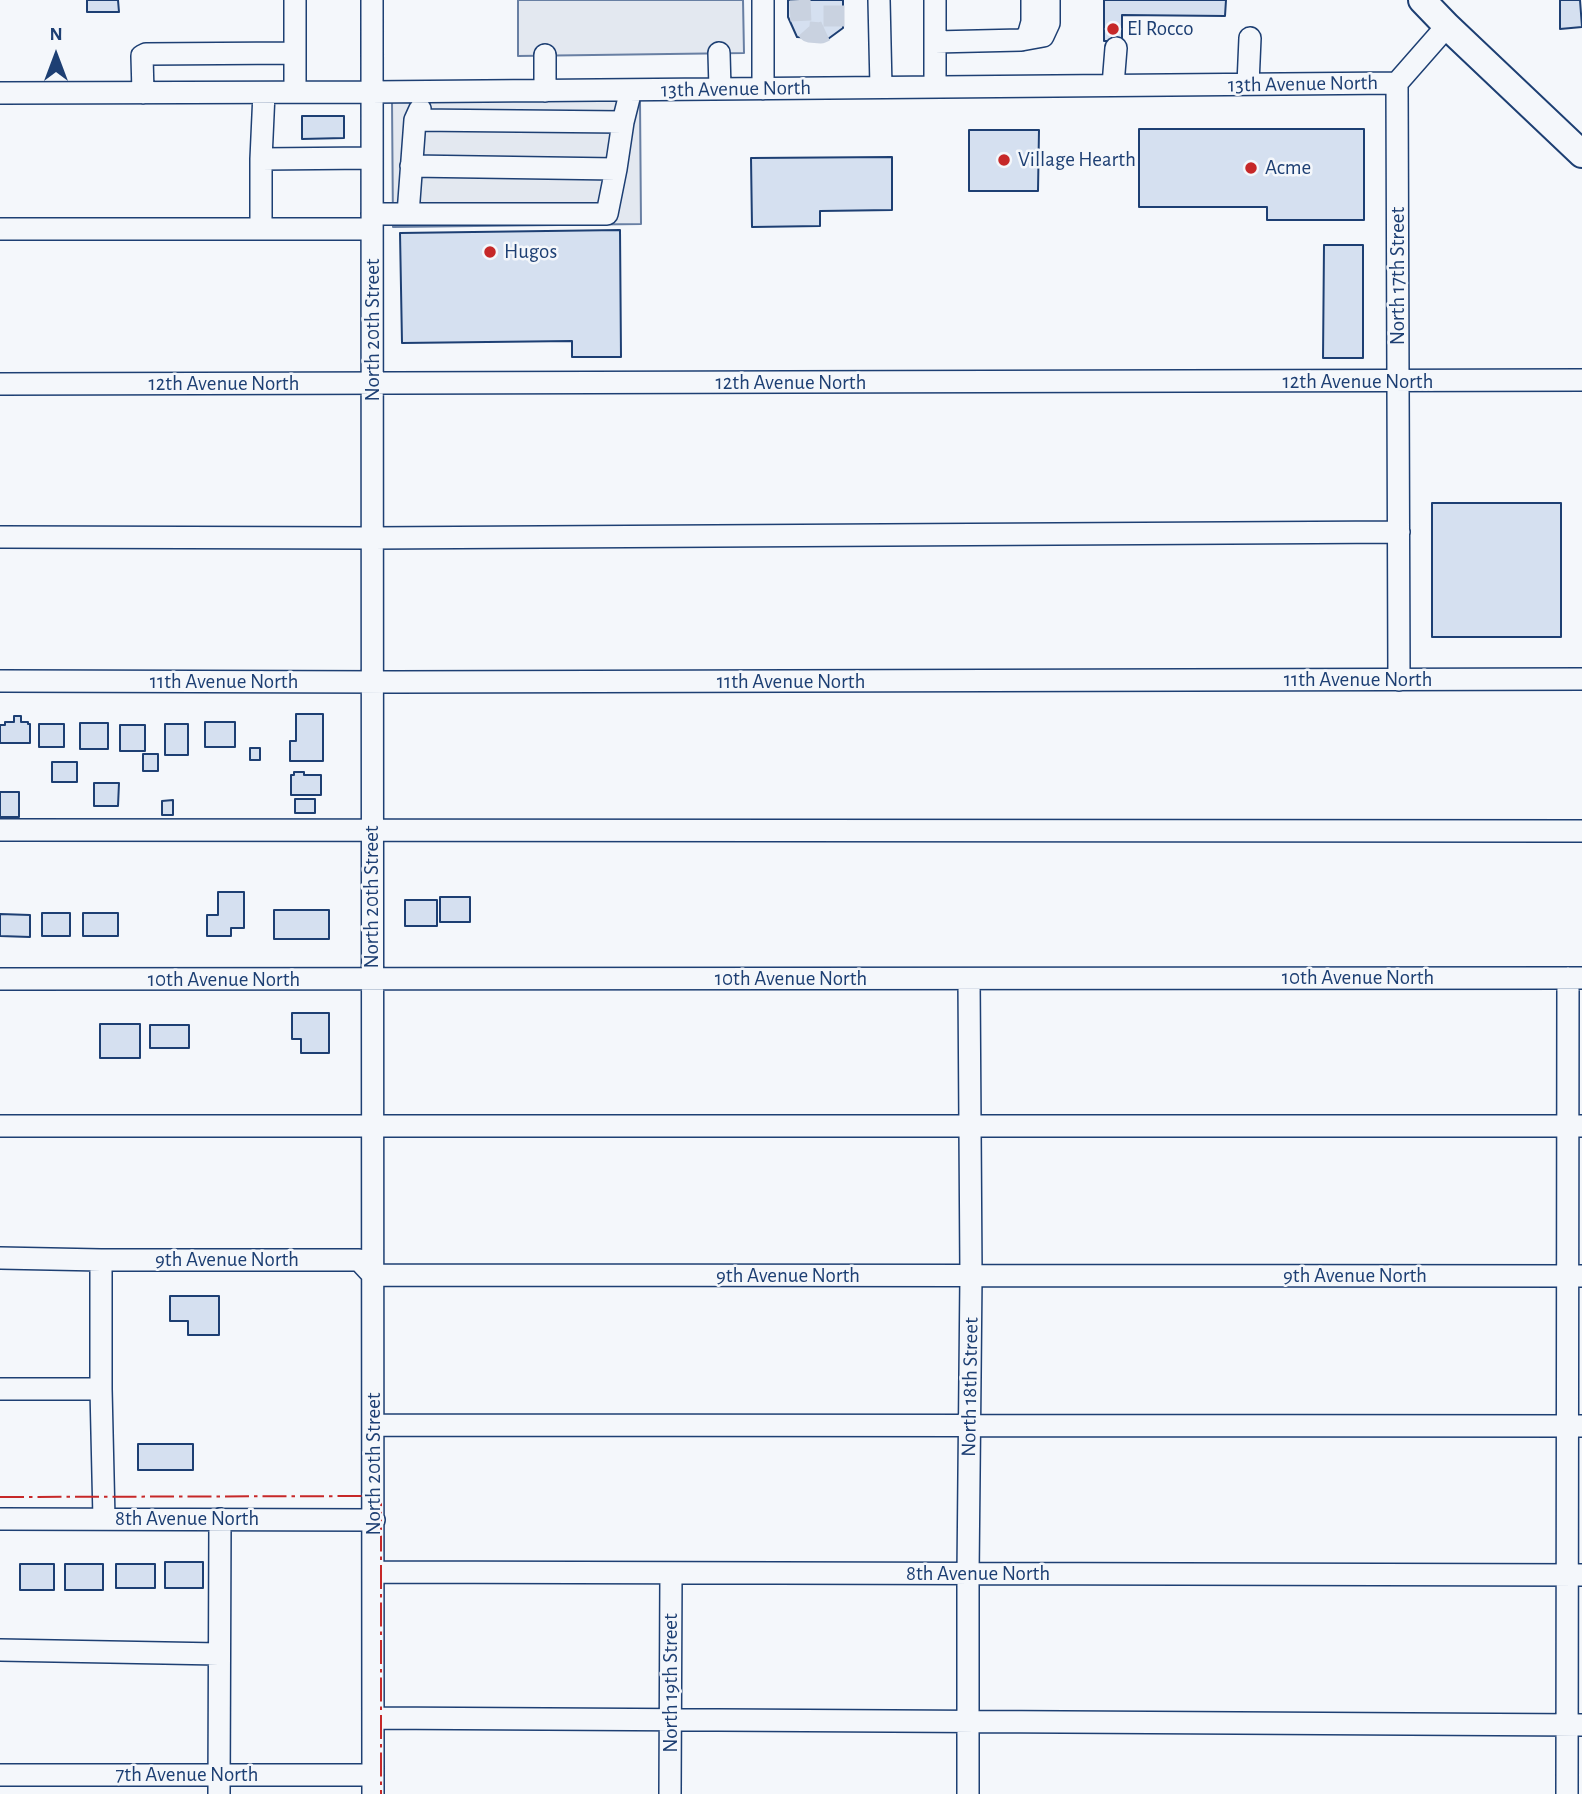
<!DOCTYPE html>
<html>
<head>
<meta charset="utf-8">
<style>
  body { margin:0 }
  #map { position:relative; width:1582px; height:1794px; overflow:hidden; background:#f4f7fb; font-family:"Alegreya Sans",sans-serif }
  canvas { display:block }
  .north { position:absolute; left:21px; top:21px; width:70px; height:70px; -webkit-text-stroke:5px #f4f7fb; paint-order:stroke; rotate:0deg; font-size:19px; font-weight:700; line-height:28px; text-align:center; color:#1d3f73 }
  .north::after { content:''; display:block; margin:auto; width:24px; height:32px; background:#1d3f73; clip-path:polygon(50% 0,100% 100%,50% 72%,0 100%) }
</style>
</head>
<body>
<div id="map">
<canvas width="1582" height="1794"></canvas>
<div class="north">N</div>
</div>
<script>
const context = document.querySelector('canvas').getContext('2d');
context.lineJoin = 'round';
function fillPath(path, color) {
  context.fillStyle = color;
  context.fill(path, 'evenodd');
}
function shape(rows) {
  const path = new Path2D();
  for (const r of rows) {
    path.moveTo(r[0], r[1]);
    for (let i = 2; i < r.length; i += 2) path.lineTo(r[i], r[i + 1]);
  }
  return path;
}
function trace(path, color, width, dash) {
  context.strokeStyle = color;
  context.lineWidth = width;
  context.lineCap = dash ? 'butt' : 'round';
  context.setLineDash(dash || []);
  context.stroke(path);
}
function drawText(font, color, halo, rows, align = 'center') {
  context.font = font + ' "Alegreya Sans",sans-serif';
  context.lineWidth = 5;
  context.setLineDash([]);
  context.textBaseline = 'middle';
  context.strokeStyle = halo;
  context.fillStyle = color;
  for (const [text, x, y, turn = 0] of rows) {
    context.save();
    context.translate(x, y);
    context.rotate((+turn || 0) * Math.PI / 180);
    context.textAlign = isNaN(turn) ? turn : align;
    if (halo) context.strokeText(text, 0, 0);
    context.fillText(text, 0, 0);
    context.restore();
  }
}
const parking = shape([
  [518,0,743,0,744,53,518,56,518,0],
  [392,101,640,101,641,224,393,227,392,101]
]);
fillPath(parking, '#e3e8f0');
trace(parking, '#687fa3', 2);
const building = shape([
  [87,0,118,0,119,12,87,12,87,0],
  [788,0,843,0,843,28,828,39,797,37,788,17,788,0],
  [1104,0,1226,0,1225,16,1122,15,1122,41,1104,41,1104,0],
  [1560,0,1580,0,1582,27,1560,29,1560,0],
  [302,116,344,116,344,138,302,139,302,116],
  [1139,129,1364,129,1364,220,1267,220,1267,207,1139,207,1139,129],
  [969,130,1039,130,1038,191,969,191,969,130],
  [892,157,892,210,820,211,820,226,752,227,751,158,892,157],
  [620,230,621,357,572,357,572,341,402,343,400,233,620,230],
  [1324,245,1363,245,1363,358,1323,358,1324,245],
  [1432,503,1561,503,1561,637,1432,637,1432,503],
  [296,714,323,714,323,761,290,761,290,741,296,741,296,714],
  [14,716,21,716,21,722,28,722,28,724,30,724,30,743,0,743,0,725,5,725,5,722,14,722,14,716],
  [205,722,235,722,235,747,205,747,205,722],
  [80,723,108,723,108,749,80,749,80,723],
  [39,724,64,724,64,747,39,747,39,724],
  [165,724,188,724,188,755,165,755,165,724],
  [120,725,145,725,145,751,120,751,120,725],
  [250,748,260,748,260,760,250,760,250,748],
  [143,754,158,754,158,771,143,771,143,754],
  [52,762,77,762,77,782,52,782,52,762],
  [294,772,304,772,304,775,321,775,321,795,291,795,291,775,294,775,294,772],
  [94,783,119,783,118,806,94,806,94,783],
  [0,792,19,792,19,817,0,817,0,792],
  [295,799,315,799,315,813,295,813,295,799],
  [173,800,173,815,162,815,162,801,173,800],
  [218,892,244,892,244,928,231,928,231,936,207,936,207,915,218,915,218,892],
  [440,897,470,897,470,922,440,922,440,897],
  [405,900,437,900,437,926,405,926,405,900],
  [274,910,329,910,329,939,274,939,274,910],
  [42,913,70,913,70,936,42,936,42,913],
  [83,913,118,913,118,936,83,936,83,913],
  [0,914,30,915,30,937,0,936,0,914],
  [292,1013,329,1013,329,1053,301,1053,301,1039,292,1039,292,1013],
  [100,1024,140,1024,140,1058,100,1058,100,1024],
  [150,1025,189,1025,189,1048,150,1048,150,1025],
  [170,1296,219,1296,219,1335,188,1335,188,1321,170,1321,170,1296],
  [138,1444,193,1444,193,1470,138,1470,138,1444],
  [165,1562,203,1562,203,1588,165,1588,165,1562],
  [20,1564,54,1564,54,1590,20,1590,20,1564],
  [65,1564,103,1564,103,1590,65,1590,65,1564],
  [116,1564,155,1564,155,1588,116,1588,116,1564]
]);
fillPath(building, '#d5e0f0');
trace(building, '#1d3f73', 2);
trace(shape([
  [800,0,801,23,809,32,821,33,834,27,834,0]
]), '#c9d2e0', 21, [21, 10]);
const minor = shape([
  [372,0,373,1794],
  [879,0,881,87],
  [935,0,935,87],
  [1021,40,1028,36,1032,22,1032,0],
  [935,42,1021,40,1043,36,1049,23,1049,0],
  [719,53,720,89],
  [545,55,545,91],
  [1397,83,1399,680],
  [1248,84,1250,38],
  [1113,85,1116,48],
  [763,89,763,0],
  [295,92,295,0],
  [0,93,371,92,1397,83,1447,26],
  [143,93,142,56,146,54,294,53],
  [415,120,623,122],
  [261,159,264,93],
  [411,166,616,169],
  [372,214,607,214,616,169,623,122,631,90],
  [408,214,415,120,420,109],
  [0,229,372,229],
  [261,229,261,159,372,158],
  [0,384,1582,380],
  [0,537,372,538,1399,532],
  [0,681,395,682,1582,679],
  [0,830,1582,831],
  [0,979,1582,978],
  [0,1126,1582,1126],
  [0,1258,101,1260,359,1260,373,1275,1582,1276],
  [0,1389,101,1389,101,1260],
  [101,1389,104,1519],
  [373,1425,1582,1426],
  [0,1519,374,1520],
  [374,1572,1582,1575],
  [0,1650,219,1654],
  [373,1718,1582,1725],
  [0,1775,373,1775],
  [219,1794,220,1519],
  [670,1794,671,1573],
  [968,1794,968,1574,971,1276,969,979],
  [1567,1794,1568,978]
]);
const major = shape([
  [1422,0,1447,26,1582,154]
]);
trace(minor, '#1d3f73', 24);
trace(major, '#1d3f73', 30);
trace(minor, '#f4f7fb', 21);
trace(major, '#f4f7fb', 26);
trace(shape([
  [0,1497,381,1496,381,1794]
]), '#c62828', 2, [24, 5, 3.5, 5]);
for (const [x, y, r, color] of [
  [1113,29,7,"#c62828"],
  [1004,160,7,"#c62828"],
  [1251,168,7,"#c62828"],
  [490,252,7,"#c62828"]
]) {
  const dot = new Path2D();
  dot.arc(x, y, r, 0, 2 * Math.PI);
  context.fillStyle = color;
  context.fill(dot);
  trace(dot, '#f4f7fb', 2.5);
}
drawText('21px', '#1d3f73', '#f4f7fb', [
  ["El Rocco",1127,29],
  ["Village Hearth",1018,160],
  ["Acme",1265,168],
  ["Hugos",504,252]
], 'left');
drawText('21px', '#1d3f73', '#f4f7fb', [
  ["13th Avenue North",1303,84,-1],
  ["13th Avenue North",736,89,-1],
  ["North 17th Street",1398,276,-90],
  ["North 20th Street",373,330,-90],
  ["12th Avenue North",1358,382],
  ["12th Avenue North",791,383],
  ["12th Avenue North",224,384],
  ["11th Avenue North",1358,680],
  ["11th Avenue North",224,682],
  ["11th Avenue North",791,682],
  ["North 20th Street",372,897,-90],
  ["10th Avenue North",1358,978],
  ["10th Avenue North",791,979],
  ["10th Avenue North",224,980],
  ["9th Avenue North",227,1260],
  ["9th Avenue North",788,1276],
  ["9th Avenue North",1355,1276],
  ["North 18th Street",970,1387,-89],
  ["North 20th Street",374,1464,-90],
  ["8th Avenue North",187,1519],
  ["8th Avenue North",978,1574],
  ["North 19th Street",671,1683,-90],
  ["7th Avenue North",187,1775]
]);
</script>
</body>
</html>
